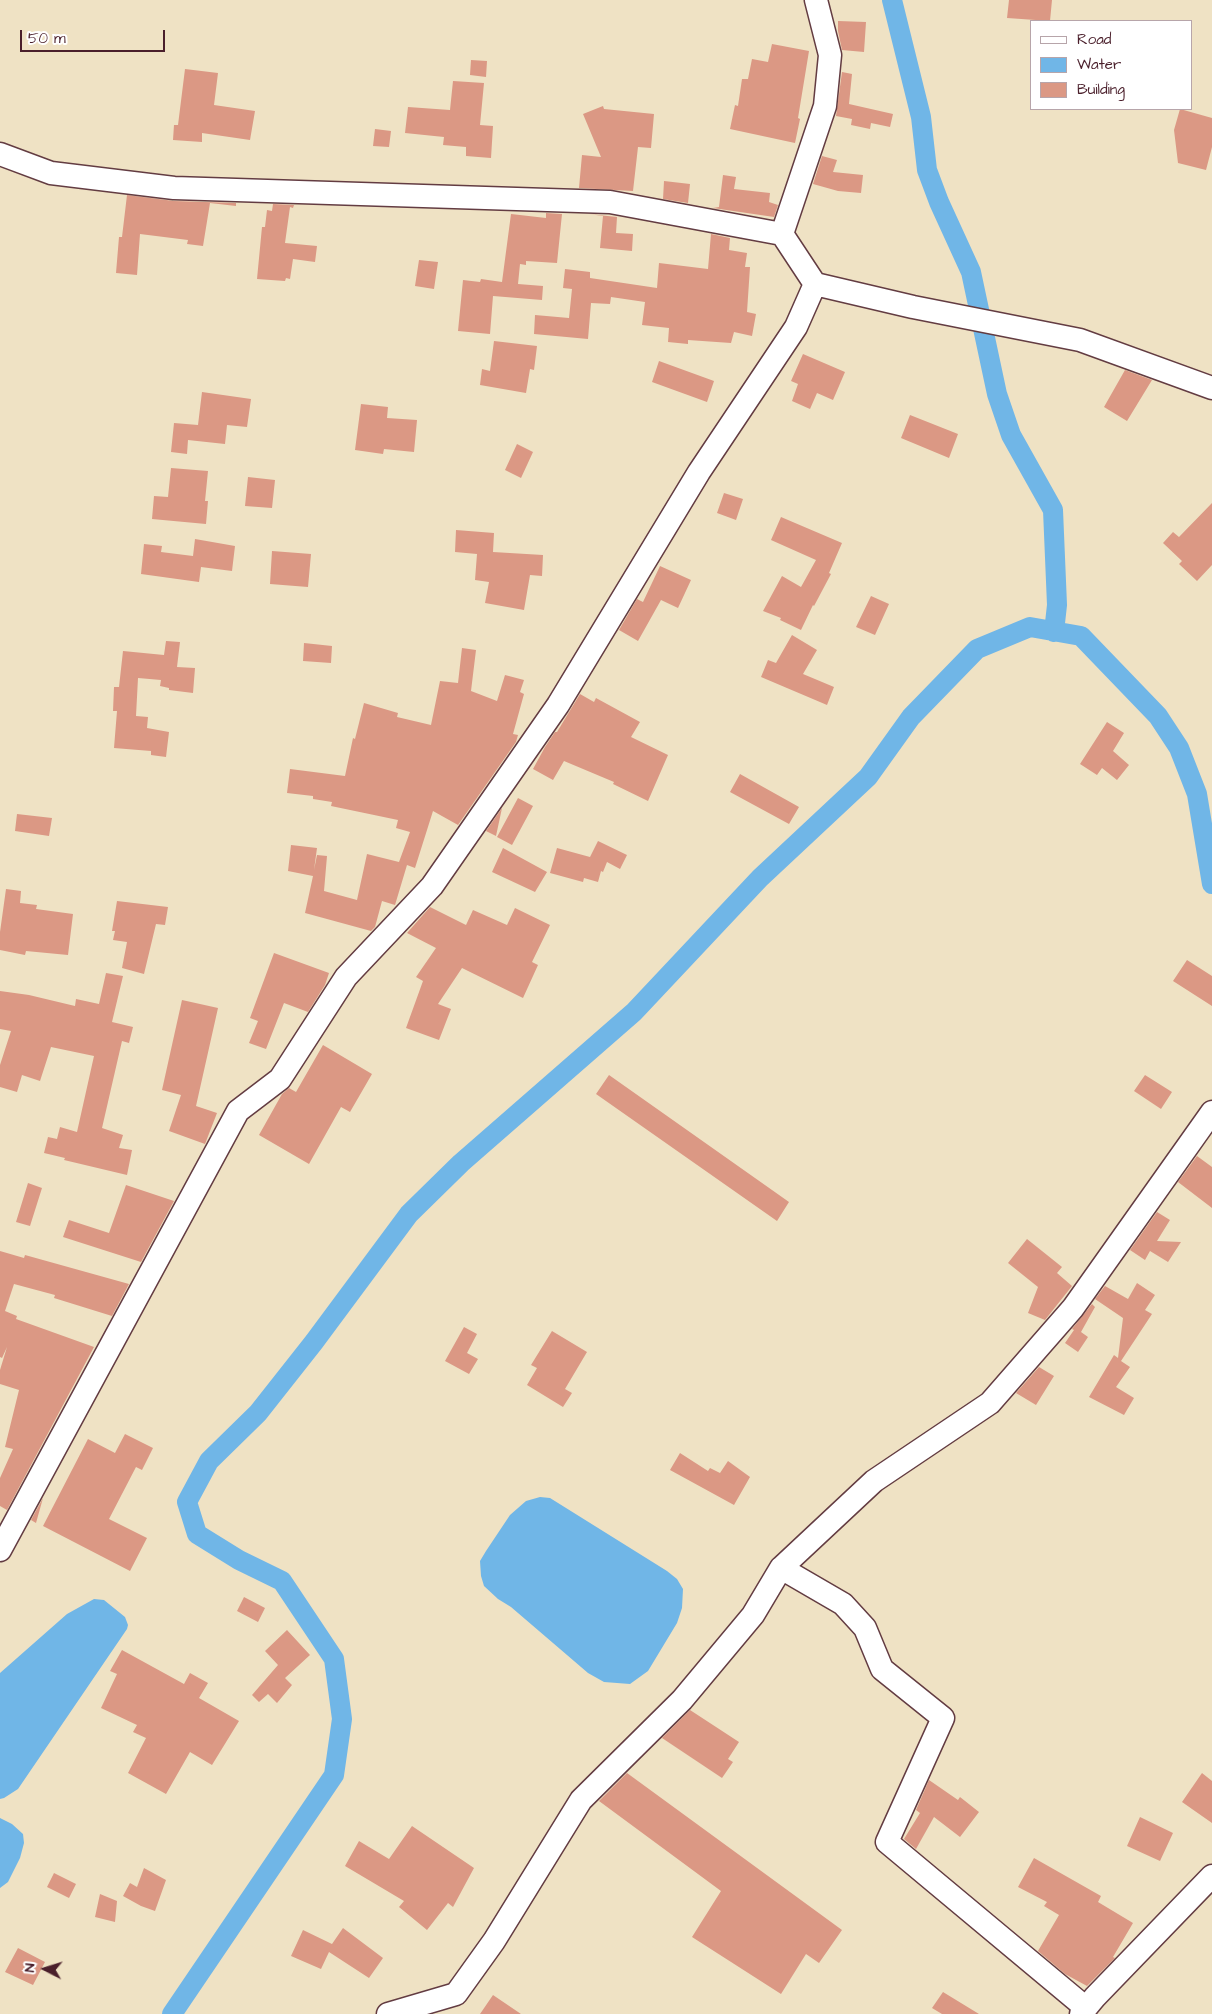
<!DOCTYPE html>
<html>
<head>
<meta charset="utf-8">
<style>
  body { margin:0 }
  #map { position:relative; width:1212px; height:2014px; overflow:hidden; background:#efe2c4; font-family:"Architects Daughter",sans-serif }
  canvas { display:block }
  .legend { position:absolute; left:1030px; top:20px; width:162px; height:90px; box-sizing:border-box; background:#fff; border:1px solid #b7a5aa; margin:0; padding:6px 9px; list-style:none; font-size:15px; color:#4a1f2b }
  .legend li { display:flex; align-items:center; gap:10px; height:25px }
  .legend b { width:25px; border:1px solid #b7a5aa }
  .north { position:absolute; left:20px; top:1944px; width:50px; height:50px; -webkit-text-stroke:4px #fff; paint-order:stroke; rotate:275deg; font-size:14px; font-weight:700; line-height:20px; text-align:center; color:#4a1f2b }
  .north::after { content:''; display:block; margin:auto; width:18px; height:22px; background:#4a1f2b; clip-path:polygon(50% 0,100% 100%,50% 72%,0 100%) }
  .scale { position:absolute; left:20px; top:30px; width:145px; height:22px; box-sizing:border-box; border:2px solid #4a1f2b; border-top:0; padding-left:6px; font-size:15px; line-height:18px; white-space:nowrap; color:#4a1f2b; -webkit-text-stroke:4px #fff; paint-order:stroke }
</style>
</head>
<body>
<div id="map">
<canvas width="1212" height="2014"></canvas>
<ul class="legend">
<li><b style="height:6px;background:#fff"></b>Road</li>
<li><b style="height:14px;background:#70b6e7"></b>Water</li>
<li><b style="height:14px;background:#db9884"></b>Building</li>
</ul>
<div class="north">N</div>
<div class="scale">50 m</div>
</div>
<script>
const context = document.querySelector('canvas').getContext('2d');
context.lineJoin = 'round';
function fillPath(path, color) {
  context.fillStyle = color;
  context.fill(path, 'evenodd');
}
function shape(rows) {
  const path = new Path2D();
  for (const r of rows) {
    path.moveTo(r[0], r[1]);
    for (let i = 2; i < r.length; i += 2) path.lineTo(r[i], r[i + 1]);
  }
  return path;
}
function trace(path, color, width, dash) {
  context.strokeStyle = color;
  context.lineWidth = width;
  context.lineCap = dash ? 'butt' : 'round';
  context.setLineDash(dash || []);
  context.stroke(path);
}
fillPath(shape([
  [540,1497,550,1498,667,1571,677,1579,683,1589,682,1608,677,1623,648,1671,630,1684,604,1682,588,1673,511,1607,498,1599,484,1586,481,1576,480,1561,486,1551,510,1515,526,1501],
  [94,1599,104,1600,125,1617,128,1625,127,1629,18,1789,4,1798,0,1799,0,1673,67,1614],
  [0,1818,12,1824,23,1834,24,1843,20,1858,8,1882,0,1888]
]), '#70b6e7');
trace(shape([
  [892,0,921,117,927,170,939,202,971,272,997,394,1011,435,1053,510,1057,605,1054,632],
  [172,2014,334,1775,342,1719,334,1659,282,1581,239,1560,197,1534,187,1502,209,1461,258,1413,314,1342,409,1214,461,1163,634,1012,760,878,868,777,911,717,977,649,1030,627,1081,636,1158,716,1179,748,1197,794,1212,884]
]), '#70b6e7', 20);
fillPath(shape([
  [1009,0,1052,0,1050,21,1007,18],
  [838,21,866,22,864,52,842,50,838,31],
  [772,44,809,51,798,118,800,119,795,143,730,129,735,105,738,106,742,79,748,79,752,59,768,62],
  [471,60,487,61,486,77,470,75],
  [185,69,218,73,214,105,255,111,250,140,202,133,202,142,173,140,174,125,178,125],
  [842,72,852,74,849,104,893,114,890,127,871,123,870,129,851,125,852,119,836,116],
  [453,81,484,83,480,125,493,126,491,158,466,156,466,147,443,145,444,137,405,133,408,107,450,110],
  [603,106,604,109,654,114,651,148,638,147,633,191,579,188,582,155,601,157,583,114],
  [1180,109,1212,118,1212,147,1206,170,1178,163,1174,130],
  [375,129,391,131,389,147,373,146],
  [822,156,837,160,833,172,863,175,861,193,838,191,813,184],
  [723,175,736,177,734,189,770,193,769,202,778,205,774,217,713,208,719,207],
  [664,181,690,184,688,203,663,199],
  [127,195,174,201,236,203,236,206,210,203,203,246,187,244,188,240,140,234,137,275,116,273,119,237,122,237],
  [273,204,294,205,293,208,290,207,285,243,317,246,315,262,293,259,290,279,286,278,285,281,257,279,262,227,265,227,267,210,272,211],
  [546,213,562,214,557,263,526,261,526,265,520,264,518,284,543,286,542,300,493,296,490,334,458,331,463,280,480,282,481,279,502,282,511,214,546,218],
  [589,214,617,217,616,233,633,234,632,251,600,248,603,216],
  [711,234,730,238,729,250,747,253,745,267,750,267,747,312,756,314,752,336,734,332,731,343,688,340,688,344,668,342,669,328,642,325,645,302,611,297,610,304,591,303,588,339,534,334,535,315,569,318,572,289,563,288,565,269,590,272,590,278,657,288,659,263,708,269],
  [419,260,438,262,434,289,415,286],
  [494,341,537,346,534,370,530,369,526,393,480,385,482,369,490,371],
  [803,354,845,372,833,400,817,393,810,409,792,401,798,384,791,381],
  [659,361,714,381,707,402,652,382],
  [1125,370,1152,380,1127,421,1104,407],
  [202,392,251,399,247,427,227,425,225,444,188,440,187,454,171,452,174,423,198,425],
  [361,404,388,407,387,418,417,420,414,452,384,449,383,454,355,450],
  [910,415,958,434,949,458,901,438],
  [517,444,533,452,521,478,505,470],
  [171,468,208,471,205,501,208,501,206,524,152,519,154,496,168,497],
  [248,477,275,480,272,508,245,506],
  [724,493,743,499,736,520,717,513],
  [1212,503,1212,565,1197,581,1179,564,1182,561,1163,543,1173,532,1179,537],
  [781,517,842,543,829,573,831,574,814,606,813,605,801,630,780,620,781,618,763,611,782,576,801,587,816,560,771,540],
  [456,530,494,533,493,552,543,555,542,576,530,575,524,610,485,603,489,582,475,580,477,554,455,552],
  [195,539,235,546,232,571,201,567,199,582,141,574,144,544,162,546,161,552,193,556],
  [272,551,311,554,308,587,270,584],
  [660,566,691,580,678,608,661,600,638,641,619,630,637,599,643,602],
  [871,596,889,604,875,635,856,627],
  [792,635,817,650,803,674,834,687,827,705,761,677,768,660,776,663],
  [166,641,180,642,177,667,195,668,193,693,169,690,169,688,160,686,161,680,138,678,136,716,148,717,147,728,169,732,166,757,151,755,151,751,114,748,117,711,113,711,114,687,119,687,123,651,164,655],
  [304,643,332,646,331,663,303,661],
  [462,648,476,650,471,691,497,701,505,675,524,680,520,692,524,694,513,734,518,735,516,742,458,825,433,811,415,868,407,865,395,905,382,901,375,927,371,931,305,913,313,876,288,871,291,845,317,848,314,870,317,855,327,856,324,891,357,900,367,854,399,862,410,832,396,828,398,820,331,806,332,802,313,799,313,796,287,793,290,769,345,776,353,738,355,739,364,703,398,713,397,717,431,725,440,681,458,683],
  [580,694,594,702,596,698,640,722,631,737,668,755,648,801,613,784,614,782,564,761,553,780,533,769,545,747,555,732,557,732],
  [1107,722,1124,733,1113,751,1129,765,1117,780,1102,768,1097,775,1080,764],
  [740,774,799,807,789,824,730,792],
  [518,798,533,806,512,845,497,837],
  [502,808,496,836,486,831],
  [17,814,52,818,49,836,15,831],
  [598,841,627,855,620,869,607,862,603,872,601,871,598,882,584,878,583,882,550,873,557,848,590,857],
  [503,848,547,872,535,892,492,872],
  [6,889,21,891,20,903,37,905,36,909,73,914,68,955,26,951,25,955,0,950,0,932],
  [117,901,168,907,165,925,156,924,144,974,122,968,127,942,113,940,115,931,112,931],
  [430,907,466,925,473,910,507,925,515,908,550,925,532,962,538,965,523,998,462,968,438,1004,451,1009,439,1040,406,1028,423,981,416,977,436,948,407,933],
  [274,953,329,973,325,985,308,1012,284,1003,266,1049,249,1043,258,1021,250,1018],
  [1187,960,1212,976,1212,1006,1173,981],
  [106,973,123,976,112,1022,133,1027,129,1043,122,1041,102,1128,123,1135,119,1148,132,1150,127,1175,64,1160,65,1158,44,1153,48,1137,57,1139,60,1127,77,1132,94,1056,51,1047,40,1081,22,1075,17,1092,0,1087,0,1065,11,1031,0,1029,0,991,29,995,75,1006,76,999,99,1004],
  [182,1000,218,1008,196,1106,217,1113,205,1144,169,1131,181,1095,162,1090],
  [323,1045,372,1074,350,1112,341,1107,309,1164,259,1135,282,1094,289,1088,296,1092],
  [609,1075,789,1202,777,1221,596,1094],
  [1145,1075,1172,1092,1161,1109,1134,1091],
  [1197,1156,1212,1167,1212,1208,1178,1182],
  [28,1183,42,1188,30,1226,16,1222],
  [126,1185,174,1201,141,1262,63,1237,69,1220,109,1233],
  [1157,1212,1170,1220,1157,1241,1181,1242,1168,1262,1150,1251,1145,1260,1130,1250],
  [1027,1239,1062,1267,1057,1273,1072,1286,1045,1320,1028,1313,1038,1287,1008,1263],
  [0,1251,24,1258,25,1255,129,1284,112,1316,54,1298,55,1295,14,1284,5,1311,17,1316,16,1319,94,1347,7,1510,0,1506,0,1478,13,1449,5,1447,19,1390,0,1384,0,1370,7,1347,2,1358,0,1357],
  [1137,1283,1155,1295,1145,1310,1152,1314,1121,1361,1130,1367,1116,1387,1134,1398,1124,1415,1089,1397,1114,1355,1118,1358,1123,1318,1095,1299,1105,1286,1128,1299],
  [1092,1304,1095,1307,1081,1332,1088,1337,1078,1352,1065,1343,1074,1330,1072,1329],
  [464,1327,477,1334,467,1353,478,1359,469,1374,445,1361],
  [552,1331,587,1352,565,1389,572,1393,563,1407,527,1385,537,1368,531,1365],
  [1039,1367,1054,1376,1036,1405,1016,1393],
  [125,1434,153,1448,142,1470,136,1467,109,1519,147,1538,130,1571,43,1526,88,1439,115,1453],
  [680,1453,708,1471,710,1468,720,1473,728,1461,750,1477,734,1505,670,1470],
  [43,1498,36,1523,31,1520],
  [244,1597,265,1608,258,1622,237,1611],
  [287,1630,310,1655,285,1678,292,1685,277,1703,268,1694,259,1702,252,1695,278,1665,265,1651],
  [122,1650,184,1684,190,1673,208,1683,199,1698,239,1721,212,1765,190,1752,166,1794,128,1773,146,1738,133,1732,137,1725,101,1708,117,1674,110,1671],
  [690,1710,739,1742,728,1759,733,1762,722,1778,662,1738],
  [627,1773,842,1930,819,1963,806,1954,781,1994,692,1937,721,1891,599,1801],
  [1202,1773,1212,1781,1212,1823,1182,1802],
  [929,1780,958,1800,960,1797,979,1812,960,1837,934,1817,916,1849,904,1839,920,1813,916,1810],
  [1140,1817,1173,1833,1160,1861,1127,1846],
  [412,1826,474,1868,453,1907,448,1903,427,1930,399,1907,404,1901,345,1866,359,1841,389,1859],
  [1034,1858,1101,1896,1098,1902,1133,1923,1113,1957,1115,1958,1087,1986,1065,1974,1038,1951,1059,1915,1044,1906,1047,1902,1018,1887],
  [144,1868,166,1880,155,1911,141,1906,123,1896,130,1883,137,1887],
  [54,1873,76,1884,69,1898,47,1887],
  [100,1894,117,1901,115,1922,95,1917],
  [343,1928,383,1958,369,1978,329,1952,321,1969,291,1956,303,1930,332,1944],
  [18,1948,45,1962,33,1985,5,1972],
  [943,1992,979,2014,942,2014,932,2008],
  [493,1995,521,2014,480,2014]
]), '#db9884');
const minor = shape([
  [0,154,51,173,174,188,610,202,782,234,815,284,796,327,699,472,558,705,432,886,346,977,280,1079,238,1111,0,1550],
  [782,234,825,106,830,55,816,0],
  [815,284,913,307,1080,340,1212,388],
  [781,1568,843,1604,865,1628,882,1669,943,1718,887,1842,1086,2008],
  [388,2014,456,1994,494,1941,581,1800,682,1700,753,1615,781,1568,874,1481,990,1403,1073,1308,1212,1112],
  [1081,2014,1095,1997,1212,1876]
]);
trace(minor, '#633c42', 25);
trace(minor, '#fff', 22);
</script>
</body>
</html>
